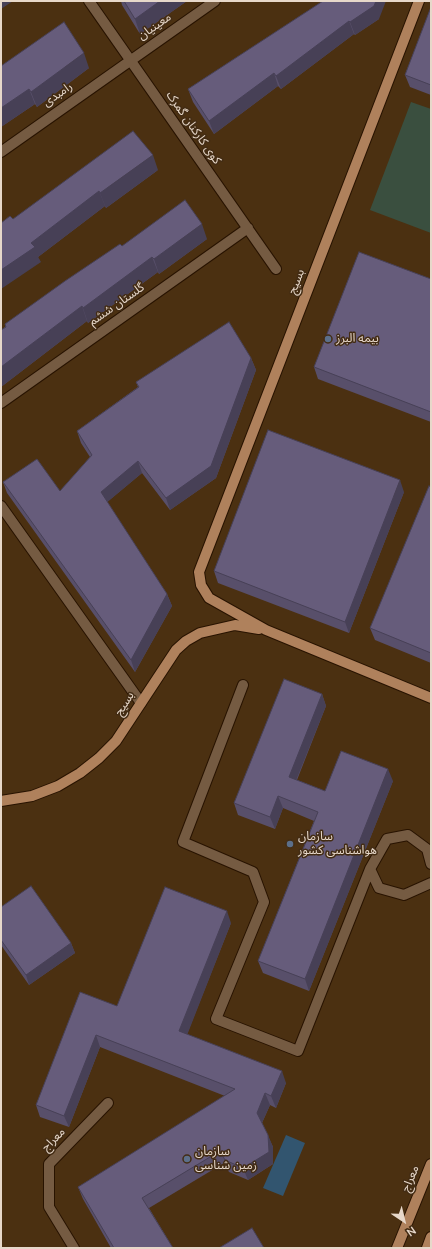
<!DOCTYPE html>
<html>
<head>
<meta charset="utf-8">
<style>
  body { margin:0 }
  #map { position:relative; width:432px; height:1249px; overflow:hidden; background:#432c14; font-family:"Nunito Sans",sans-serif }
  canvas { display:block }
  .frame { position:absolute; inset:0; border:2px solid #e7d8ca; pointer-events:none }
  .north { position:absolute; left:384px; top:1201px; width:40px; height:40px; -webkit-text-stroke:3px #432c14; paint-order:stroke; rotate:145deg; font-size:11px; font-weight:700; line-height:16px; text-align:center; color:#e7d8ca }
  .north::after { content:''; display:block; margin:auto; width:14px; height:18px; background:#e7d8ca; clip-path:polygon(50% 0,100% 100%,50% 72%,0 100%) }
</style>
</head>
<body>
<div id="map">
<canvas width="432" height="1249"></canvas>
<div class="frame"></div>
<div class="north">N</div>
</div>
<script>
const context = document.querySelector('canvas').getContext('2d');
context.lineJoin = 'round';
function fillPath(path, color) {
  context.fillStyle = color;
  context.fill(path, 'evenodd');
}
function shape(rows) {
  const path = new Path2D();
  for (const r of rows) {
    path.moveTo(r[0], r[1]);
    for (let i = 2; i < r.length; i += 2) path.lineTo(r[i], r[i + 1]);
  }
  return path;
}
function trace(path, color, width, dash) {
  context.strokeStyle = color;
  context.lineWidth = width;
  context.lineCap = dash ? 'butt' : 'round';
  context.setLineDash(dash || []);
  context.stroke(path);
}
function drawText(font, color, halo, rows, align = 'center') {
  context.font = font + ' "Nunito Sans","Noto Sans Arabic",sans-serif';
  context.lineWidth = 3;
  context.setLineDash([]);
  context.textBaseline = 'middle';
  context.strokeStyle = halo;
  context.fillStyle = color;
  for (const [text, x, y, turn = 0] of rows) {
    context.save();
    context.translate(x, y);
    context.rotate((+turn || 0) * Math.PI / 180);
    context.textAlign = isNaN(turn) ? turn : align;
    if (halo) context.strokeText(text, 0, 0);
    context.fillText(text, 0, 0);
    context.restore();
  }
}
fillPath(shape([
  [1,1,431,1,431,1248,1,1248]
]), '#4b3011');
fillPath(shape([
  [411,102,431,109,431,233,370,210]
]), '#3a4f3f');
fillPath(shape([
  [286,1135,305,1143,283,1196,263,1188]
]), '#32556f');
const minor = shape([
  [89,1,276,269],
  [1,152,215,1],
  [1,403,248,228],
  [1,506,141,703],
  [243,685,183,842,253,872,264,902,216,1019,298,1051,370,869],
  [431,864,427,849,408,835,387,839,370,869,379,888,404,895,431,883],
  [74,1248,49,1207,49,1164,108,1103]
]);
const major = shape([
  [419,1,199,572,201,585,209,598,266,630,431,698],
  [1,801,32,796,58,786,80,773,99,758,116,741,176,650,186,641,200,633,235,625,259,629],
  [397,1248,431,1164],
  [427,1248,431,1237]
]);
trace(minor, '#281300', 12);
trace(major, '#281300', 12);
trace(minor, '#755b42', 10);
trace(major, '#af815c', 10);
fillPath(shape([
  [121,1,187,1,140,34,122,5],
  [323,1,379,19,355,35,354,34,281,89,278,86,214,134,193,102,188,89],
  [431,7,431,95,410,87,405,75],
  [1,66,89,68,37,107,35,104,1,127],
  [158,170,106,208,105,206,38,257,41,262,13,219],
  [207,239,159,274,158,272,88,323,87,321,1,387,1,330,5,327,5,324,122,246],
  [431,279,431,422,318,379,314,367],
  [251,358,256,370,216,478,170,510,142,473,107,502,167,594,172,606,135,672,7,493,3,482,60,491,90,457,81,443,77,431,138,387,136,382],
  [431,487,431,663,375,640,370,628],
  [404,492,349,633,218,583,214,571],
  [322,694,326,706,297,780,325,791,393,781,309,991,263,973,258,961,314,821,283,808,275,829,238,815,234,803],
  [1,907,71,943,75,953,29,985,1,945],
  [231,923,187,1034,286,1083,276,1108,270,1105,262,1123,273,1147,273,1164,248,1180,229,1172,224,1163,149,1208,173,1248,111,1248,83,1199,78,1187,225,1096,100,1047,69,1127,40,1117,36,1105,117,1006]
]), '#584f6a');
fillPath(shape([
  [1,1,13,1,1,9],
  [160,1,187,1,140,34,135,19],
  [376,1,386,1,379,19,355,35,350,22],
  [349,21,354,34,281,89,276,76],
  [84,53,89,68,37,107,31,92],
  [274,73,278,86,214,134,209,121],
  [29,89,35,104,1,127,1,108],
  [153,155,158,170,106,208,100,193],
  [99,191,105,206,38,257,41,262,1,289,1,270,31,243],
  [202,224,207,239,159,274,154,259],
  [152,257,158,272,88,323,83,308],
  [82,306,87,321,1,387,1,367],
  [251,358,256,370,216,478,170,510,166,498],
  [138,461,142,473,105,504,101,492],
  [400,480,404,492,349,633,345,622],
  [167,594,172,606,135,672,131,660],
  [322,694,326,706,293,788,289,777],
  [388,769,393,781,309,991,305,979],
  [278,796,283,808,275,829,270,817],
  [227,911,231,923,184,1043,179,1031],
  [71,943,75,953,29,985,26,975],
  [96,1035,100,1047,69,1127,64,1116],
  [282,1071,286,1083,276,1108,271,1096],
  [265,1093,270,1105,261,1125,257,1113],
  [268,1135,273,1147,273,1164,248,1180,243,1168]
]), '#474056');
const building = shape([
  [124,1,160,1,135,19,124,1],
  [323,1,376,1,374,6,350,22,349,21,276,76,274,73,209,121,188,89,323,1],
  [431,7,431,85,405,75,431,7],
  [64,22,84,53,31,92,29,89,1,108,1,66,64,22],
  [133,131,153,155,100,193,99,191,31,243,35,247,1,270,1,223,10,216,13,219,133,131],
  [185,200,202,224,154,259,152,257,83,308,82,306,1,367,1,330,6,327,5,324,65,281,120,244,122,246,185,200],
  [359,252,431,279,431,412,314,367,359,252],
  [229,322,251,358,211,466,166,498,138,461,101,492,167,594,131,660,3,482,37,459,60,491,92,455,77,431,139,387,136,382,229,322],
  [268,430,400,480,345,622,214,571,268,430],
  [429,486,431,487,431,653,370,628,429,486],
  [284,679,322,694,289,777,325,791,341,751,388,769,305,979,258,961,318,812,278,796,270,817,234,803,284,679],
  [31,886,71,943,26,975,1,940,1,907,31,886],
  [165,887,227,911,179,1031,282,1071,271,1096,265,1093,257,1113,268,1135,269,1152,243,1168,225,1160,220,1151,142,1198,173,1248,114,1248,78,1187,235,1089,96,1035,64,1116,36,1105,80,992,117,1006,165,887],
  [252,1228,264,1248,219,1248,252,1228]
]);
fillPath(building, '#665c7b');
trace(building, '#474056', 1);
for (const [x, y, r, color] of [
  [328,339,4,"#5c6f8a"],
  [290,844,4,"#5c6f8a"],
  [187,1159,4,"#5c6f8a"]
]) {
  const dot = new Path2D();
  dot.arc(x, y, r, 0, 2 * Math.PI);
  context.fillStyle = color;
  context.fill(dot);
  trace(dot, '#432c14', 1.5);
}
drawText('12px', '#e7d8ca', '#432c14', [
  ["معینیان",155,27,-35],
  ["رامبدی",58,95,-35],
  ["کوی کارکنان گمرک",193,128,55],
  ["بسیج",297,282,-69],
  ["گلستان ششم",117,305,-35],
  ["بسیج",125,704,-58],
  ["معراج",54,1140,-46],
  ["معراج",411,1179,-68]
]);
drawText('12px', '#e7d8ca', '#432c14', [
  ["بیمه البرز",336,339],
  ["سازمان",298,837],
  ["هواشناسی کشور",298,851],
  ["سازمان",195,1152],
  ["زمین شناسی",195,1166]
], 'left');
</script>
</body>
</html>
